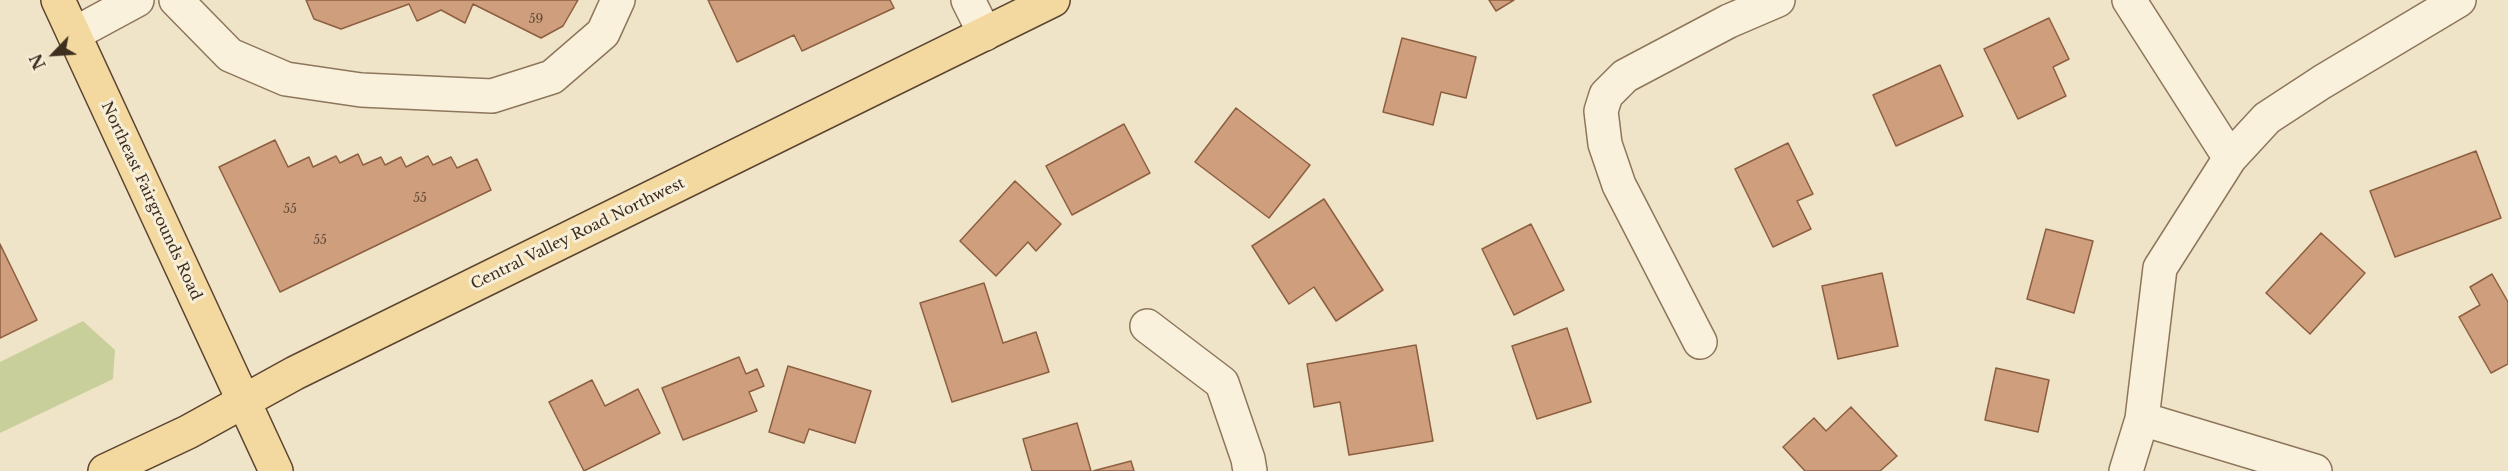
<!DOCTYPE html>
<style>
body{margin:0}
#map{position:relative;width:2508px;height:471px;overflow:hidden;background:#f0e4c8;font-family:"Libre Baskerville",serif}
canvas{display:block}
.north{position:absolute;left:24px;top:24px;width:60px;height:60px;-webkit-text-stroke:4px #f7eed8;paint-order:stroke;rotate:245deg;font-size:16px;font-weight:700;line-height:24px;text-align:center;color:#3d2e20}
.north::after{content:'';display:block;margin:auto;width:21px;height:27px;background:#3d2e20;clip-path:polygon(50% 0,100% 100%,50% 72%,0 100%)}
</style>
<div id="map">
<canvas width="2508" height="471"></canvas>
<div class="north">N</div>
</div>
<script>
const g = document.querySelector('canvas').getContext('2d');
g.lineJoin = 'round';
function paint(path, color) { g.fillStyle = color; g.fill(path, 'evenodd'); }
const poly = rows => new Path2D(rows.map(r => 'M' + r).join(''));
function trace(path, color, width, dash) { g.strokeStyle = color; g.lineWidth = width; g.lineCap = dash ? 'butt' : 'round'; g.setLineDash(dash || []); g.stroke(path); }
function label(font, color, halo, rows, align = 'center') {
  g.font = font + ' "Libre Baskerville",serif'; g.lineWidth = 6; g.setLineDash([]); g.textBaseline = 'middle'; g.strokeStyle = halo; g.fillStyle = color; for (const [text, x, y, turn = 0] of rows) {
    g.save(); g.translate(x, y); g.rotate((+turn || 0) * Math.PI / 180); g.textAlign = isNaN(turn) ? turn : align; if (halo) g.strokeText(text, 0, 0); g.fillText(text, 0, 0); g.restore();
  }
}
paint(poly([
 [83,321,115,350,113,379,0,433,0,362]
]), '#c9cf9b');
const building = poly([
 [306,0,578,0,563,26,541,38,473,4,465,23,441,10,417,21,409,4,341,29,314,19,306,0],
 [708,0,890,0,894,8,802,51,794,35,737,62,708,0],
 [1489,0,1514,0,1496,11,1489,0],
 [2049,18,2069,59,2053,67,2066,96,2018,119,1984,49,2049,18],
 [1402,38,1476,57,1466,98,1441,92,1433,125,1383,112,1402,38],
 [1940,65,1963,116,1896,146,1873,95,1940,65],
 [1236,108,1310,165,1269,218,1195,162,1236,108],
 [1124,124,1150,173,1072,215,1046,166,1124,124],
 [275,140,288,167,309,157,313,167,336,156,340,163,358,154,363,165,381,157,385,165,401,157,406,167,428,156,433,165,451,157,457,168,477,159,491,190,280,292,219,167,275,140],
 [1788,143,1813,194,1797,201,1811,229,1773,247,1735,169,1788,143],
 [2476,151,2501,218,2395,257,2370,191,2476,151],
 [1015,181,1061,224,1036,251,1028,242,996,276,960,241,1015,181],
 [1324,199,1383,290,1336,321,1314,287,1289,304,1252,246,1324,199],
 [1531,224,1564,290,1514,315,1482,249,1531,224],
 [2046,229,2093,241,2074,313,2027,299,2046,229],
 [2321,233,2365,273,2310,334,2266,293,2321,233],
 [0,244,37,320,0,338,0,244],
 [1882,273,1898,346,1838,359,1822,286,1882,273],
 [2492,274,2508,302,2508,364,2491,373,2459,317,2480,305,2470,287,2492,274],
 [984,283,1003,343,1036,332,1049,372,952,402,920,303,984,283],
 [1567,328,1591,402,1537,419,1512,346,1567,328],
 [1416,345,1433,441,1349,455,1340,402,1314,407,1307,364,1416,345],
 [739,357,746,374,757,369,764,386,749,392,757,411,683,440,662,388,739,357],
 [788,366,871,391,855,443,809,429,804,443,769,432,788,366],
 [1996,368,2049,380,2038,432,1985,420,1996,368],
 [592,380,605,406,638,389,660,433,584,471,549,402,592,380],
 [1851,407,1897,456,1880,471,1805,471,1783,447,1814,418,1826,431,1851,407],
 [1077,423,1091,471,1032,471,1023,439,1077,423],
 [1131,461,1134,471,1093,471,1131,461]
]);
paint(building, '#cf9f7d');
trace(building, '#8d5f41', 1.5);
const minor = poly([
 [176,0,230,55,286,79,361,90,492,96,552,77,603,33,618,0],
 [968,0,985,34],
 [2129,0,2230,158],
 [74,34,137,0],
 [1147,326,1222,383,1248,459,1250,471],
 [1700,342,1619,185,1605,144,1601,111,1606,95,1625,76,1729,21,1778,0],
 [2142,419,2315,471],
 [2126,471,2142,419,2160,268,2230,158,2267,118,2322,82,2459,0]
]);
const major = poly([
 [58,0,276,471],
 [105,471,188,432,295,373,1053,0]
]);
trace(minor, '#8d765c', 36);
trace(major, '#5b4430', 36);
trace(minor, '#faf1dc', 33);
trace(major, '#f3d9a0', 33);
label('12px', '#624a37', null, [
 ["59",536,20],
 ["55",420,199],
 ["55",290,210],
 ["55",320,241]
]);
label('15px', '#3d2e20', '#f7eed8', [
 ["Northeast Fairgrounds Road",151,201,65],
 ["Central Valley Road Northwest",578,234,-26]
]);
</script>
